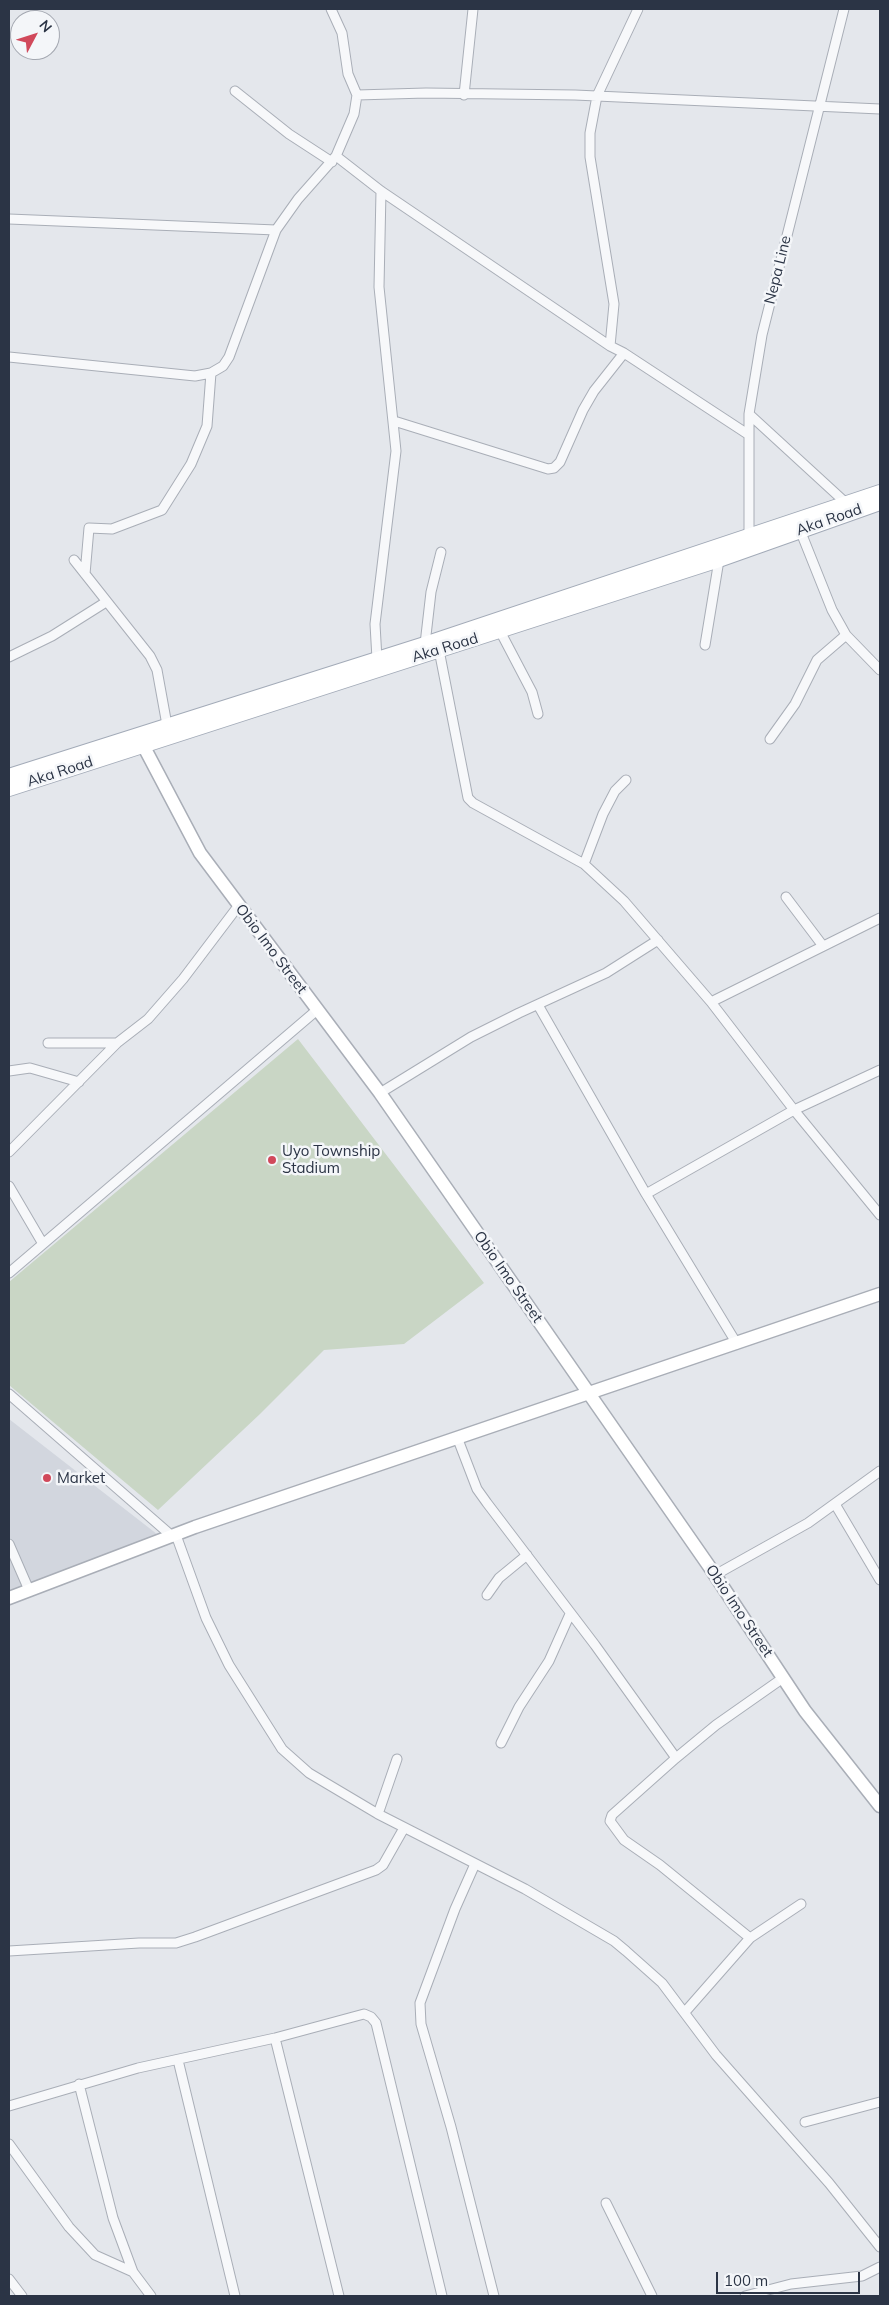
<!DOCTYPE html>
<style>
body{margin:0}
#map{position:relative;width:889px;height:2305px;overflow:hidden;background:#e4e7ec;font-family:Mulish,sans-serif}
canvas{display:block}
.frame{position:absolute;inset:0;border:10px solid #2b3445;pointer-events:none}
.north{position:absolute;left:10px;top:10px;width:50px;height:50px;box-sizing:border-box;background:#f4f6f9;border:1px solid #a4a8b1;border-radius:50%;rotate:50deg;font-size:14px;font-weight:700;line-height:20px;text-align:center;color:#2b3445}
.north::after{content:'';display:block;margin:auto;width:18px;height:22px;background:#d1495b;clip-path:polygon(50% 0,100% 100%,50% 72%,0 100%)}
.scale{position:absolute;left:716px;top:2272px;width:144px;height:22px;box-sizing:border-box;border:2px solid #2b3445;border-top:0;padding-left:6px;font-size:15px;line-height:18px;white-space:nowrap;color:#2b3445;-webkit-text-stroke:4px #f4f6f9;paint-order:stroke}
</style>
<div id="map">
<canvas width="889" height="2305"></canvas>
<div class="frame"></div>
<div class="north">N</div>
<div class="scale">100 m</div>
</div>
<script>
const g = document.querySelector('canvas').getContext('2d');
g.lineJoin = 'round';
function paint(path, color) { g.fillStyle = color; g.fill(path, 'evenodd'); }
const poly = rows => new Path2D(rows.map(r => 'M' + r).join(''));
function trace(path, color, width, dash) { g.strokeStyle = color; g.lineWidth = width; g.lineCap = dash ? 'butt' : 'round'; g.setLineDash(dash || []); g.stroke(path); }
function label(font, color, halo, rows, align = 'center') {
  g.font = font + ' Mulish,sans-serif'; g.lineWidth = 5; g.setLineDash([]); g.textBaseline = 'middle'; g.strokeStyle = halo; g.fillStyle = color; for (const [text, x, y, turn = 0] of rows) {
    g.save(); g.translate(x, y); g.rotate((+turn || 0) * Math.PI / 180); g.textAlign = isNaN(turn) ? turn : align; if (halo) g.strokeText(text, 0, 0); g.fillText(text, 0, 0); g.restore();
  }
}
paint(poly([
 [9,1419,162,1538,9,1596]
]), '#d2d6de');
paint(poly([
 [298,1039,484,1283,404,1344,324,1350,260,1414,158,1510,9,1385,9,1282]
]), '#c9d6c5');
const street = poly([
 [331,9,342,33,348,74,357,95,354,114,336,156,381,191,610,346,624,353,749,435],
 [235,91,289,134,332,162],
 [357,95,426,93,575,95,880,109],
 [464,95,473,9],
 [9,219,276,230],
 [610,346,614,304,590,157,590,133,597,96,638,9],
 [9,357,195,376,211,373,223,366,229,357,276,230,298,199,336,156],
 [749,414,846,503],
 [394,421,548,469,554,468,560,462,583,410,594,391,624,353],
 [800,530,832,610,841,626,846,635,880,670],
 [749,536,749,414,762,335,844,9],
 [74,560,150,656,157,670,167,725],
 [85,574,89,528,112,529,162,510,191,464,207,426,211,373],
 [500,631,532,692,538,714],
 [425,644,431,592,441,552],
 [705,645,719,560],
 [439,650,468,798,473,803,584,864,624,901,711,1002,794,1110,880,1215],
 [9,657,52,636,106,602],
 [377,659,375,624,396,451,379,287,381,191],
 [770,739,795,704,817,660,846,635],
 [584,864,603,814,615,791,626,780],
 [786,897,823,946],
 [711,1002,880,918],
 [538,1005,646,1194,737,1344],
 [48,1043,117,1043],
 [9,1071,30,1068,79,1082],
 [380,1093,471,1037,519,1013,606,973,658,940],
 [9,1152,117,1043,148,1019,183,979,239,905],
 [9,1186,43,1244],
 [646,1194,794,1110,880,1070],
 [9,1273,317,1010],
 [9,1394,173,1537,176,1535,206,1618,229,1665,282,1749,309,1773,378,1814,525,1889,614,1941,626,1951,662,1983,716,2055,829,2183,880,2247],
 [457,1437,477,1489,487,1503,595,1645,676,1758],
 [835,1504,880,1580],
 [9,1544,29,1590],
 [715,1575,808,1523,880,1471],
 [487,1595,499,1578,527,1555],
 [501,1743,519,1707,549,1661,570,1614],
 [378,1814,397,1759],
 [475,1864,455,1909,420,2003,421,2024,451,2127,494,2296],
 [750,1938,660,1865,624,1840,610,1821,612,1815,676,1758,716,1725,783,1678],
 [9,1951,139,1943,176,1943,195,1937,376,1870,383,1865,404,1828],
 [685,2012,750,1938,801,1904],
 [275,2038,339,2296],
 [178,2060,235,2296],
 [79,2084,113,2218,133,2272,151,2296],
 [9,2106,138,2068,275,2038,364,2014,371,2017,376,2023,442,2296],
 [805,2122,880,2102],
 [9,2144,69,2227,95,2255,133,2272],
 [606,2203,652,2296],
 [9,2279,22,2296],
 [745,2296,791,2284,862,2276,880,2267]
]);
const secondary = poly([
 [143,745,200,853,380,1093,711,1569,805,1711,880,1806],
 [9,1598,195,1527,880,1294]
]);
const primary = poly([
 [9,776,425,644,880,492],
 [9,789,719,560,880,503]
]);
trace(street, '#a9aeb7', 11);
trace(secondary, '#a9aeb7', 15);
trace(primary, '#a3abb8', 16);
trace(street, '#f7f8fa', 9);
trace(secondary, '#fff', 12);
trace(primary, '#fff', 14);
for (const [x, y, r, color] of [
 [272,1160,5,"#d1495b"],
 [47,1478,5,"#d1495b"]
]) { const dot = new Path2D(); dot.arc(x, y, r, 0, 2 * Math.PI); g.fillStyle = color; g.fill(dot); trace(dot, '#f4f6f9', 2); }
label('15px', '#2b3445', '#f4f6f9', [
 ["Nepa Line",778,270,-76],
 ["Aka Road",829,520,-19],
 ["Aka Road",445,648,-17],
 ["Aka Road",60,772,-18],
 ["Obio Imo Street",271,949,53],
 ["Obio Imo Street",508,1277,55],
 ["Obio Imo Street",739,1611,56]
]);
label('15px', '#2b3445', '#f4f6f9', [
 ["Uyo Township",282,1151],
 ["Stadium",282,1168],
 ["Market",57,1478]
], 'left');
</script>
